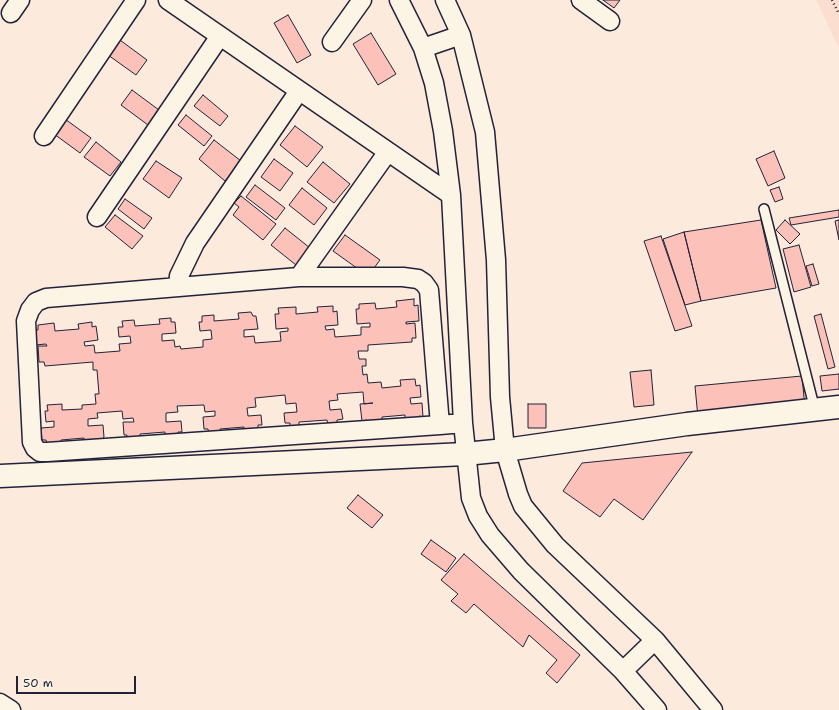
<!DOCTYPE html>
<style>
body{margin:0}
#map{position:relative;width:839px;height:710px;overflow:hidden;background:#fcebdc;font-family:"Shantell Sans",sans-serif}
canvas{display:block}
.scale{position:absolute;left:16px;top:676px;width:120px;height:18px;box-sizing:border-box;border:2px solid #22223b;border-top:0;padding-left:5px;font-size:12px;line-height:14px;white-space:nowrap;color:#22223b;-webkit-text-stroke:3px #fcf5e5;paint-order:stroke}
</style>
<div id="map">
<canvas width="839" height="710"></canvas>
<div class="scale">50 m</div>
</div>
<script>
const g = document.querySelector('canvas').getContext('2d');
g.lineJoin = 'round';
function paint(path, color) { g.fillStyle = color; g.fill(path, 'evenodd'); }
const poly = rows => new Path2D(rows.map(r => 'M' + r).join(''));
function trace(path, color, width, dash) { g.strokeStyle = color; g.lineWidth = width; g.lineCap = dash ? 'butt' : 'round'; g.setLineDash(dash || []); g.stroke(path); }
paint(poly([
 [816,0,839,0,839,48]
]), '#fcded1');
const building = poly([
 [603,0,620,0,614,8,603,0],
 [288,15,311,55,297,63,274,23,288,15],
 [371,33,396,74,378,85,353,44,371,33],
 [120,40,147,60,136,75,108,55,120,40],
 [132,90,159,110,148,125,121,105,132,90],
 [203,95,228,116,220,126,194,106,203,95],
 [186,115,212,136,204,146,178,125,186,115],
 [65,119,91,138,80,153,54,134,65,119],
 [295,126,323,147,307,167,280,145,295,126],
 [214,140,241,161,225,181,199,159,214,140],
 [96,142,121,162,110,176,84,157,96,142],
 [774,151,785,178,768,186,756,159,774,151],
 [274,159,293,173,280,191,261,177,274,159],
 [156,161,182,178,169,198,143,179,156,161],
 [323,162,350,184,334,203,307,182,323,162],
 [255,185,285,208,276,220,246,197,255,185],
 [779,187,783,199,775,202,770,190,779,187],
 [302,188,327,208,314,225,289,205,302,188],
 [241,196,276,224,263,240,233,215,239,207,234,203,241,196],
 [125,199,152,218,144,229,118,209,125,199],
 [839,210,839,217,791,225,789,218,839,210],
 [115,215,143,236,132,249,105,227,115,215],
 [761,220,776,288,701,301,684,232,761,220],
 [785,220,800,234,790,244,776,230,785,220],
 [839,220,839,240,835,221,839,220],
 [285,228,310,248,296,265,271,245,285,228],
 [684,232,701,301,685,305,663,239,684,232],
 [345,235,380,260,368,276,333,251,345,235],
 [661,236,692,326,675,331,644,241,661,236],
 [799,245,811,287,794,292,783,249,799,245],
 [813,264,819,284,812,286,806,266,813,264],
 [414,299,414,306,418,305,419,321,406,322,406,324,415,323,416,338,412,338,412,342,368,345,368,351,358,351,359,359,366,359,366,366,362,366,363,375,367,374,368,383,381,382,382,388,401,386,400,380,415,379,416,386,420,385,421,397,410,398,411,404,422,403,423,417,419,416,419,420,405,422,405,415,382,417,382,423,368,424,367,420,362,421,360,404,373,403,364,404,363,392,337,394,338,400,329,401,330,410,341,409,343,419,337,420,337,424,328,425,327,420,299,422,299,426,290,427,290,423,285,423,284,413,297,412,296,403,286,404,285,395,255,398,256,407,247,408,248,416,261,415,262,425,258,425,258,429,244,434,244,427,220,429,220,433,209,434,208,429,204,429,203,417,215,416,215,411,205,412,204,405,177,406,178,412,166,413,166,422,181,421,182,432,178,432,179,436,165,436,165,432,140,434,140,437,127,438,127,435,124,435,123,422,134,422,133,418,123,419,122,411,97,413,98,418,88,419,88,426,103,425,104,437,100,442,85,444,84,438,61,440,61,443,47,445,46,440,42,440,41,428,54,427,54,421,46,422,45,411,48,411,47,405,62,404,62,410,82,409,82,405,96,404,95,394,99,394,97,370,93,370,93,362,45,366,44,362,39,362,38,346,47,346,46,344,35,345,34,330,38,330,38,325,54,323,55,331,79,329,78,324,92,322,92,327,96,326,98,340,84,342,85,346,94,345,95,353,120,351,119,344,131,343,130,336,119,337,118,327,123,327,122,321,134,320,135,326,160,324,159,319,171,318,171,322,175,322,176,333,162,334,162,341,174,340,175,347,180,346,181,349,203,347,203,340,212,339,211,330,200,331,199,322,202,322,202,316,214,315,214,321,239,319,238,313,251,312,253,316,256,316,258,329,244,330,244,337,254,336,255,343,281,341,280,332,288,331,288,328,276,329,275,314,279,314,278,308,296,307,296,314,318,312,317,307,333,306,333,312,337,311,338,325,325,326,326,330,334,329,335,337,361,335,361,327,370,327,370,323,357,324,356,309,359,309,359,304,375,303,376,309,397,307,396,301,414,299],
 [821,314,835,367,828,369,814,316,821,314],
 [651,370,654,405,634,407,630,372,651,370],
 [839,374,839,389,822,391,820,376,839,374],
 [802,376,805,408,698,418,695,386,802,376],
 [528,404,546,404,546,428,528,428,528,404],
 [692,452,643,520,614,499,600,517,563,491,582,463,692,452],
 [358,495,383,515,372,528,347,508,358,495],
 [431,540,456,558,446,572,421,554,431,540],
 [464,554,580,655,557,683,546,673,557,660,529,635,523,647,474,604,466,613,451,601,458,594,441,580,464,554]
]);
paint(building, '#fcc1b8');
trace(building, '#22223b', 1);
const service = poly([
 [764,209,815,410]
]);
const minor = poly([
 [168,0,451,195],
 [399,0,423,48,434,83,443,131,451,195,463,423,471,498,478,516,490,535,521,571,623,671,657,710],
 [445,0,461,35,485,132,496,260,500,397,505,450,518,494,523,506,555,545,655,640,713,710],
 [581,0,610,21],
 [11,13,20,0],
 [332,42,362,0],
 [423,48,461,35],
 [44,136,136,0],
 [97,217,220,36],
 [299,277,387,153],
 [178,287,179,276,195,243,299,91],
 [440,425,429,290,424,283,418,279,403,277,299,277,46,298,36,302,30,310,26,321,32,442,35,448,40,452,47,452,440,425,463,423],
 [623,671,655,640],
 [0,703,11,710]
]);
const tertiary = poly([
 [0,476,465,454,505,450,687,424,839,407]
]);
trace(service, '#22223b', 12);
trace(minor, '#22223b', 21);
trace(tertiary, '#22223b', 25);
trace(poly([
 [832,0,839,14]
]), '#22223b', 2.5, [1, 3]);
trace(service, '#fcf5e5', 9);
trace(minor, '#fcf5e5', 18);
trace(tertiary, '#fcf5e5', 22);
</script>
